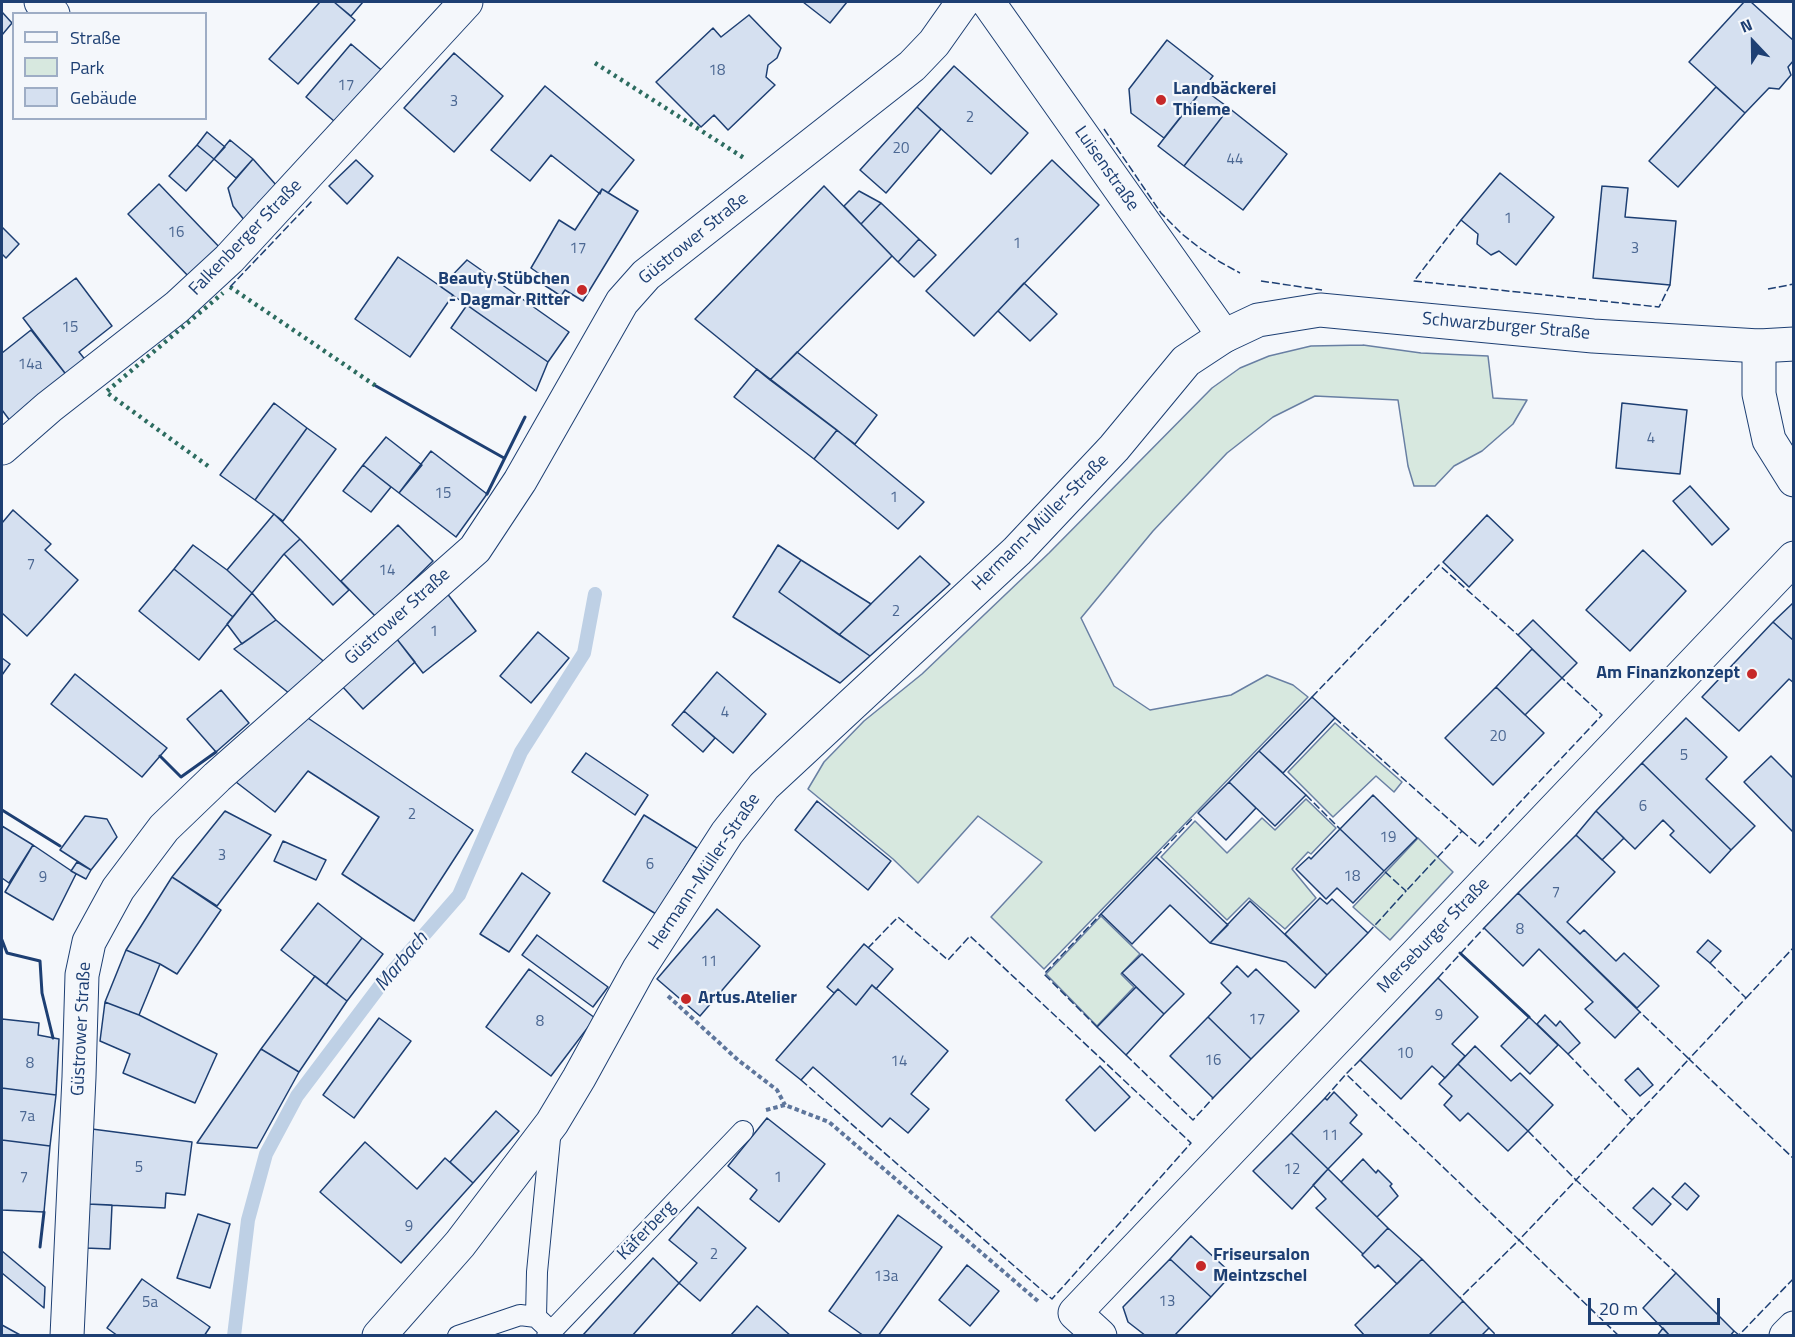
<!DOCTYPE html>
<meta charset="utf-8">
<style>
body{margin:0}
#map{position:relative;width:1795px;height:1337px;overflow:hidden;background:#f4f7fb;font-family:"Titillium Web",sans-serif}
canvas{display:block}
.frame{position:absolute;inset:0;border:3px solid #1d3f73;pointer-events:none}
.legend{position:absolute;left:12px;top:12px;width:195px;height:108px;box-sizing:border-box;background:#f4f7fb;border:2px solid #9eadc5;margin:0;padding:8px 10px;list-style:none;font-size:18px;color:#1d3f73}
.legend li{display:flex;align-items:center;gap:12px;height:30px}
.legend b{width:30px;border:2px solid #9eadc5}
.north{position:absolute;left:1723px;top:12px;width:60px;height:60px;-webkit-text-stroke:4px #f4f7fb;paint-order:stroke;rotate:338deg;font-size:16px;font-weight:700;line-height:24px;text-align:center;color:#1d3f73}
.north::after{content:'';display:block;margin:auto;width:21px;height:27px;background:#1d3f73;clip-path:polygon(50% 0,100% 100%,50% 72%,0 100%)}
.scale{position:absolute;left:1588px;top:1298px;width:132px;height:27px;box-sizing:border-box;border:3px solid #1d3f73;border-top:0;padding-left:8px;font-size:18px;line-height:21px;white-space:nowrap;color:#1d3f73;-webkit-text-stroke:4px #f4f7fb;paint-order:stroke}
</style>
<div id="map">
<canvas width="1795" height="1337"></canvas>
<div class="frame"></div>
<ul class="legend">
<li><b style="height:8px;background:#f4f7fb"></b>Straße</li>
<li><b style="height:16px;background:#d7e8df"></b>Park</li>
<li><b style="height:16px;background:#d5e0f0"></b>Gebäude</li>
</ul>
<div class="north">N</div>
<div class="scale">20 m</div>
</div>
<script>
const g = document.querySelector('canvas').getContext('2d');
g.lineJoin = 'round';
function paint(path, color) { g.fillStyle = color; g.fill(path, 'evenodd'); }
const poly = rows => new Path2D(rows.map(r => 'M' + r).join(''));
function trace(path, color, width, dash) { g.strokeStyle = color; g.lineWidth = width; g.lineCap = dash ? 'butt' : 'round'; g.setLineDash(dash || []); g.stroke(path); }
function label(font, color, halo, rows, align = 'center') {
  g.font = font + ' "Titillium Web",sans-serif'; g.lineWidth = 4.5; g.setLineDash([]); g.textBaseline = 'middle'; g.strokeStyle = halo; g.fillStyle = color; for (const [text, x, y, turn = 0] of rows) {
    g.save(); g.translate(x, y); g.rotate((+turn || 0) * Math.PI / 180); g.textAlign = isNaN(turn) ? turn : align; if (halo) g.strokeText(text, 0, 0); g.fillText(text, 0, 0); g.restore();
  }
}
const green = poly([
 [1363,345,1421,353,1488,356,1493,398,1527,400,1513,424,1482,451,1454,466,1435,486,1414,486,1408,466,1398,400,1315,396,1273,417,1227,453,1153,531,1081,618,1114,686,1150,710,1231,695,1267,675,1293,685,1308,697,1044,969,991,917,1042,862,978,816,918,883,893,859,808,789,824,762,864,721,922,674,1049,553,1212,388,1240,368,1269,356,1311,346,1363,345],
 [1335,723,1402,782,1394,792,1376,776,1333,817,1288,772,1335,723],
 [1306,799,1336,828,1311,854,1308,852,1292,869,1316,898,1285,929,1249,898,1227,920,1161,857,1195,821,1227,853,1262,818,1275,830,1306,799],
 [1418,838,1453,872,1390,940,1353,907,1418,838],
 [1101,916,1140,954,1121,974,1134,987,1097,1026,1046,974,1101,916]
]);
paint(green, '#d7e8df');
trace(green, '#687fa3', 1.5);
trace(poly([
 [234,1336,248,1220,266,1154,297,1096,383,982,459,895,521,752,584,653,595,594]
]), '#bed0e5', 14);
const building = poly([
 [320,2,334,2,355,20,298,84,269,59,320,2],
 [334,2,363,2,351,16,334,2],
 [803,2,847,2,830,23,803,2],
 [1744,2,1751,2,1794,41,1794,60,1788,67,1791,75,1779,89,1769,88,1745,113,1689,62,1744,2],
 [2,12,12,23,2,35,2,12],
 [749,15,781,48,777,58,768,65,766,77,775,85,728,130,714,115,701,127,656,82,713,28,721,37,749,15],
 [1167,40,1213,76,1164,138,1131,113,1129,89,1167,40],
 [351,44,386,74,341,127,306,97,351,44],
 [454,53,503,96,454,152,404,108,454,53],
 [954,66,1028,133,991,174,917,107,954,66],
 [545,86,634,160,608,193,602,189,600,194,551,155,530,181,491,150,545,86],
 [1716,87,1745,113,1678,187,1649,161,1716,87],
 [1203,89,1229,108,1184,166,1158,146,1203,89],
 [917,107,941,129,886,193,860,170,917,107],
 [1229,108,1287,154,1243,210,1184,166,1229,108],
 [207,132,225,147,214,159,197,145,207,132],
 [230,140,253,159,236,178,214,159,230,140],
 [197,145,214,159,186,191,169,176,197,145],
 [253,159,277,186,258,203,266,213,249,226,233,206,228,188,253,159],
 [356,160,373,176,347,204,329,186,356,160],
 [1052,160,1099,205,974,336,926,291,1052,160],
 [1500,173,1554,217,1516,265,1499,251,1491,255,1477,244,1478,234,1461,220,1500,173],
 [159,184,224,252,193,281,128,214,159,184],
 [824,186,892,256,770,380,695,319,824,186],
 [1602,186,1628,188,1625,217,1676,221,1670,285,1593,278,1602,186],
 [602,189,638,211,583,301,565,290,561,296,538,281,541,275,531,268,559,220,575,230,602,189],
 [859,191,881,203,861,224,844,206,859,191],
 [881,203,919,239,898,262,861,224,881,203],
 [2,227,19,244,6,258,2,254,2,227],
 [919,239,936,255,914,277,898,262,919,239],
 [398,257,453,295,410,357,355,319,398,257],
 [467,260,569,332,548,362,441,287,467,260],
 [76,278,112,326,79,352,87,362,68,377,23,318,76,278],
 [1024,283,1057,314,1030,341,998,311,1024,283],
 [467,305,548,362,536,391,451,328,467,305],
 [31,330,68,377,11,422,2,410,2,353,31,330],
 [797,352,877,415,855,444,770,380,797,352],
 [757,369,837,430,814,459,734,397,757,369],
 [274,403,307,428,255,500,220,475,274,403],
 [1622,403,1687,410,1680,474,1616,468,1622,403],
 [307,428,336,449,283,521,255,500,307,428],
 [837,430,924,502,898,529,814,459,837,430],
 [386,437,422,465,399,493,363,465,386,437],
 [431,451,487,494,456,537,399,493,431,451],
 [363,465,391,487,371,512,343,491,363,465],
 [1690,486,1729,529,1712,545,1673,501,1690,486],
 [13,510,51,544,45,550,78,580,27,636,2,613,2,523,13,510],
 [274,514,300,539,284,554,252,593,227,570,274,514],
 [1487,515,1513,540,1469,587,1443,562,1487,515],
 [398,525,433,561,376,617,341,581,398,525],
 [300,539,349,590,333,605,284,554,300,539],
 [193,545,227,570,252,593,233,617,174,569,193,545],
 [778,545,801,560,779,592,870,656,840,683,733,617,778,545],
 [1643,550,1686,591,1630,651,1586,610,1643,550],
 [920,556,950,584,870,656,839,635,920,556],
 [801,560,871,604,839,635,779,592,801,560],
 [174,569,233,617,199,660,139,611,174,569],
 [446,592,476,631,423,673,393,634,446,592],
 [252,593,276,620,242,644,227,624,252,593],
 [1794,602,1794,641,1773,622,1794,602],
 [276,620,329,666,295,698,234,649,276,620],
 [1533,620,1577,663,1562,678,1518,635,1533,620],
 [1773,622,1794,641,1794,683,1789,679,1739,731,1702,697,1773,622],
 [538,632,569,658,531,703,500,676,538,632],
 [396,638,415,662,363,709,341,685,396,638],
 [1532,649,1562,678,1525,715,1496,687,1532,649],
 [2,658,10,664,2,675,2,658],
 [717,672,766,714,733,753,684,711,717,672],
 [75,674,167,748,142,777,51,704,75,674],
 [1496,687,1544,733,1493,785,1445,738,1496,687],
 [221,690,249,723,216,752,187,719,221,690],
 [1312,697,1335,718,1283,773,1259,751,1312,697],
 [684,711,715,738,703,752,672,725,684,711],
 [302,714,473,830,414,921,342,874,379,817,308,771,275,812,236,782,302,714],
 [1686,718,1727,757,1706,779,1755,826,1731,850,1642,763,1686,718],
 [1259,751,1306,795,1275,826,1229,782,1259,751],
 [586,753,648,795,635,815,572,772,586,753],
 [1771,756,1794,779,1793,832,1744,782,1771,756],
 [1642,763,1731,850,1710,873,1670,835,1674,831,1663,820,1635,849,1596,811,1642,763],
 [1229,782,1256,808,1226,840,1198,813,1229,782],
 [1373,795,1417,838,1384,871,1340,829,1373,795],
 [817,801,891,861,868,890,795,830,817,801],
 [225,811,271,835,217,906,172,877,225,811],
 [1596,811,1624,838,1602,860,1576,835,1596,811],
 [644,815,697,848,656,914,603,881,644,815],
 [85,816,107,819,117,837,91,870,60,850,85,816],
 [2,826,33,845,9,883,2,878,2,826],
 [1340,829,1384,871,1353,903,1337,888,1326,899,1296,869,1309,857,1311,859,1340,829],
 [1576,835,1615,872,1567,922,1580,934,1584,930,1616,961,1624,953,1659,986,1637,1008,1518,893,1576,835],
 [283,841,326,860,316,880,274,861,283,841],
 [33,845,76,874,53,920,5,892,33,845],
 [1156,857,1228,925,1210,943,1170,905,1132,944,1101,914,1156,857],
 [77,862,91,870,86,879,71,871,77,862],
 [522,873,550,893,509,952,480,934,522,873],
 [172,877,221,910,177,974,160,964,126,950,172,877],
 [1518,893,1640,1012,1615,1038,1585,1009,1593,1002,1539,949,1523,966,1484,928,1518,893],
 [1320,898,1327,904,1332,899,1368,933,1327,975,1285,934,1320,898],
 [1250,901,1327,975,1315,988,1286,962,1210,943,1250,901],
 [318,903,362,938,326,985,281,950,318,903],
 [717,909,760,946,700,1016,657,979,717,909],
 [537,935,608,987,593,1007,522,955,537,935],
 [362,938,383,954,347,1001,326,985,362,938],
 [1708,940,1721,951,1710,963,1697,952,1708,940],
 [864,944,893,969,876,989,872,985,856,1005,838,989,834,993,827,987,864,944],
 [126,950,160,964,139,1015,105,1002,126,950],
 [1142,954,1184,994,1164,1014,1122,973,1142,954],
 [1237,966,1248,977,1256,969,1299,1011,1251,1059,1208,1017,1231,993,1221,983,1237,966],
 [529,969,595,1018,551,1076,486,1027,529,969],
 [315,976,347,1001,299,1072,261,1049,315,976],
 [1438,978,1478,1017,1452,1044,1465,1056,1445,1078,1432,1066,1401,1099,1360,1060,1438,978],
 [872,985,948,1051,911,1094,929,1109,908,1133,890,1118,882,1127,813,1067,801,1080,776,1060,838,989,856,1005,872,985],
 [1136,987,1164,1014,1126,1055,1097,1027,1136,987],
 [105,1002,139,1015,217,1054,195,1103,123,1073,130,1054,100,1041,105,1002],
 [1545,1015,1556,1026,1560,1021,1580,1043,1568,1054,1537,1024,1545,1015],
 [1208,1017,1251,1059,1213,1098,1170,1056,1208,1017],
 [1529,1017,1558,1045,1530,1074,1501,1046,1529,1017],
 [379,1018,411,1041,354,1118,323,1095,379,1018],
 [2,1019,39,1023,38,1035,59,1039,56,1095,2,1088,2,1019],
 [1475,1046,1511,1081,1520,1073,1553,1105,1528,1131,1458,1064,1475,1046],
 [261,1049,299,1072,257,1148,197,1143,261,1049],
 [1458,1064,1528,1131,1508,1151,1468,1113,1460,1121,1444,1105,1452,1096,1439,1084,1458,1064],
 [1100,1066,1130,1097,1095,1131,1066,1100,1100,1066],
 [1638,1068,1653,1085,1640,1096,1625,1080,1638,1068],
 [2,1088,56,1095,50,1146,2,1140,2,1088],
 [1334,1092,1357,1115,1350,1123,1362,1134,1328,1169,1291,1133,1325,1098,1327,1100,1334,1092],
 [496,1111,519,1131,473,1183,450,1162,496,1111],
 [767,1118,825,1164,779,1222,750,1199,757,1190,728,1166,767,1118],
 [92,1129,192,1142,185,1195,166,1193,165,1208,88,1204,92,1129],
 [1291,1133,1328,1169,1292,1209,1253,1171,1291,1133],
 [2,1140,50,1146,44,1212,2,1210,2,1140],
 [365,1142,417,1189,445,1158,473,1183,401,1263,320,1192,365,1142],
 [1363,1159,1376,1173,1378,1170,1392,1184,1390,1186,1398,1196,1377,1217,1341,1182,1363,1159],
 [1328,1169,1388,1228,1363,1254,1316,1208,1326,1199,1313,1185,1328,1169],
 [1685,1183,1699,1196,1687,1210,1672,1197,1685,1183],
 [1653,1188,1671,1204,1652,1225,1633,1208,1653,1188],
 [88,1204,112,1205,110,1249,85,1248,88,1204],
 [698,1207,746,1248,700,1301,679,1283,697,1263,669,1240,698,1207],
 [198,1214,230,1224,210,1288,177,1278,198,1214],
 [898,1215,942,1247,878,1336,864,1336,829,1311,898,1215],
 [1388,1228,1422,1259,1397,1284,1378,1265,1375,1268,1362,1255,1388,1228],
 [1191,1236,1232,1274,1211,1297,1170,1259,1191,1236],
 [2,1251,45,1287,44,1308,2,1273,2,1251],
 [653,1258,679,1283,632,1336,583,1335,653,1258],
 [1170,1259,1211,1297,1174,1336,1146,1336,1128,1322,1123,1307,1170,1259],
 [1422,1259,1463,1301,1428,1336,1365,1336,1355,1325,1422,1259],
 [967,1265,999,1291,970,1326,939,1300,967,1265],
 [1676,1273,1734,1331,1730,1336,1670,1336,1643,1308,1676,1273],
 [142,1279,210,1327,204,1336,118,1336,107,1328,142,1279],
 [1463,1301,1489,1328,1481,1336,1428,1336,1463,1301],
 [757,1306,791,1336,730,1336,757,1306],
 [2,1325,22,1336,2,1336,2,1325],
 [1663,1328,1670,1336,1657,1336,1663,1328]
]);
paint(building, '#d5e0f0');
trace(building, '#1d3f73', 1.5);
const service = poly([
 [551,1331,536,1317,537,1272,551,1128],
 [458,1336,520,1315,536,1317],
 [547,1336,743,1131]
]);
const minor = poly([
 [41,2,53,14],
 [988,2,1224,336],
 [1759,346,1759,394,1769,440,1794,480],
 [2,448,49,407,177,307,229,259,466,2],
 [67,1336,79,1077,82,975,89,942,118,889,164,828,217,777,475,549,520,481,622,302,646,275,912,66,934,43,963,2],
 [1100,1336,1075,1313,1794,558],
 [1786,1336,1794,1328]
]);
const tertiary = poly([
 [379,1336,460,1244,552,1123,579,1078,639,969,727,833,764,786,1017,551,1114,448,1186,361,1224,336,1258,320,1320,310,1593,336,1759,346,1794,344]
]);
trace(service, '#1d3f73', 22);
trace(minor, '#1d3f73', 35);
trace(tertiary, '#1d3f73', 35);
trace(poly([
 [668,996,738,1060,777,1090,785,1105],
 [766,1110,785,1105,829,1122,1039,1302]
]), '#5e769c', 4, [4.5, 3]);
trace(service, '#f4f7fb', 20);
trace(minor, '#f4f7fb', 33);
trace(tertiary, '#f4f7fb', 33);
trace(poly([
 [595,63,744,158],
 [230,287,376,386],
 [208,466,106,392,223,293]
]), '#2c6c60', 4.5, [3, 4.5]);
trace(poly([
 [1104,129,1161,213,1182,234,1201,249,1220,262,1240,273],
 [1461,220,1414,281,1659,307,1670,285],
 [1261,281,1322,290],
 [230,287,313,200],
 [1768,289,1794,284],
 [1312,697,1439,565,1518,635],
 [1335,718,1462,831,1406,891],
 [1306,795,1340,829],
 [1462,831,1479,846,1602,715,1562,678],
 [1156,857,1194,817],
 [1368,933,1406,891,1384,871],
 [1710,963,1746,998,1689,1059,1794,1159],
 [1438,978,1484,928],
 [1746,998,1794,947],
 [1097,1027,1044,974,1101,914],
 [1568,1054,1632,1120,1689,1059,1640,1012],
 [1126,1055,1193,1120,1213,1098],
 [1360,1060,1346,1074,1519,1240,1460,1298],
 [801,1080,1052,1299,1191,1143,970,936,948,960,898,917,868,948],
 [1325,1098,1346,1074],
 [1528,1131,1576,1180,1632,1120],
 [1489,1328,1497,1336],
 [1734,1331,1739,1335,1794,1278],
 [1619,1336,1519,1240,1576,1180,1676,1273]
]), '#1d3f73', 1.5, [8, 3]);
trace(poly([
 [376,386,504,458],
 [487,494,525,417],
 [160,756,181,777,216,752],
 [2,810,60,846],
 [2,940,7,953,40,961,42,993,53,1038],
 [1460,953,1529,1017],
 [40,1247,44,1212]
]), '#1d3f73', 3);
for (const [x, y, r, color] of [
 [1161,100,6,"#c62828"],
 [582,290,6,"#c62828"],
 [1752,674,6,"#c62828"],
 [686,999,6,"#c62828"],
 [1201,1266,6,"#c62828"]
]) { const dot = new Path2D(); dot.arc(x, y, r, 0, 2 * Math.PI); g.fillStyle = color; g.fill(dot); trace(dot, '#f4f7fb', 2); }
label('15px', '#4b6792', null, [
 ["18",717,71],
 ["17",346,86],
 ["3",454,102],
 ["2",970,118],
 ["20",901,149],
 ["44",1235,160],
 ["1",1508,219],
 ["16",176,233],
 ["1",1017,244],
 ["17",578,249],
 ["3",1635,249],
 ["15",70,328],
 ["14a",30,365],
 ["4",1651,439],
 ["15",443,494],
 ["1",894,498],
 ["7",31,565],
 ["14",387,571],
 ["2",896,612],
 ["1",434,632],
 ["4",725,713],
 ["20",1498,737],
 ["5",1684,756],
 ["6",1643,807],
 ["2",412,815],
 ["19",1388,838],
 ["3",222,856],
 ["6",650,865],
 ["18",1352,877],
 ["9",43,878],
 ["7",1556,893],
 ["8",1520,930],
 ["11",709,962],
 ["9",1439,1016],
 ["17",1257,1020],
 ["8",540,1022],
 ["10",1405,1054],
 ["16",1213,1061],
 ["14",899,1062],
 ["8",30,1064],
 ["7a",27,1117],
 ["11",1330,1136],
 ["5",139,1168],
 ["12",1292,1170],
 ["7",24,1178],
 ["1",778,1178],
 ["9",409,1227],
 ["2",714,1255],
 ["13a",886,1277],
 ["13",1167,1302],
 ["5a",150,1303]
]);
label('bold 18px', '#1d3f73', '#f4f7fb', [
 ["Landbäckerei",1173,90],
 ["Thieme",1173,111],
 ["Beauty Stübchen",570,280,"right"],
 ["- Dagmar Ritter",570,301,"right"],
 ["Am Finanzkonzept",1740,674,"right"],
 ["Artus.Atelier",698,999],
 ["Friseursalon",1213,1256],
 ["Meintzschel",1213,1277]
], 'left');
label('18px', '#1d3f73', '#f4f7fb', [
 ["Luisenstraße",1106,169,55],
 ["Falkenberger Straße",246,238,-46],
 ["Güstrower Straße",694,239,-39],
 ["Schwarzburger Straße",1506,327,5],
 ["Hermann-Müller-Straße",1041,523,-45],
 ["Güstrower Straße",398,617,-42],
 ["Hermann-Müller-Straße",705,872,-56],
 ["Merseburger Straße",1434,936,-46],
 ["Güstrower Straße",82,1029,-87],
 ["Käferberg",647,1231,-46]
]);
label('italic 20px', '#1d3f73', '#f4f7fb', [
 ["Marbach",402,962,-50]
]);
</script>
